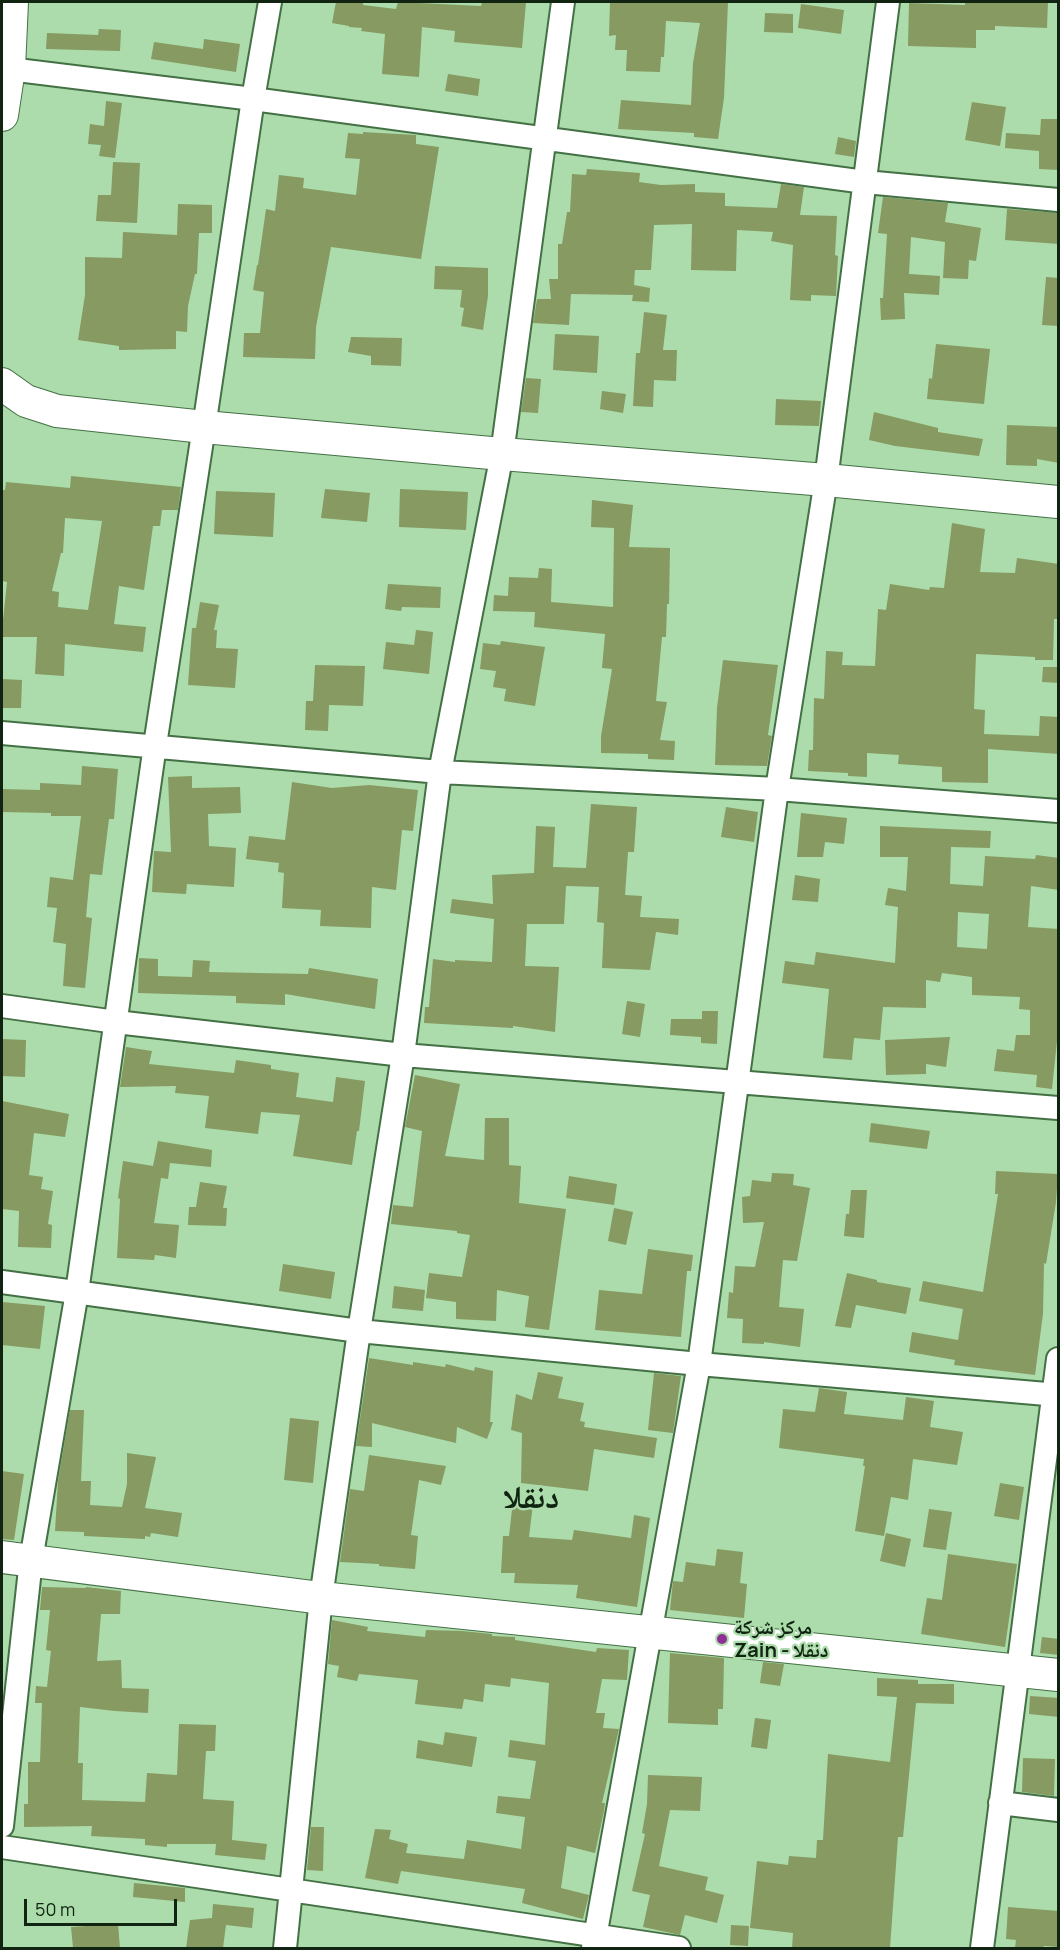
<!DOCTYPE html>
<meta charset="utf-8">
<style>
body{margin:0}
#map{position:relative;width:1060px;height:1950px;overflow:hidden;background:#acdcab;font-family:Manrope,sans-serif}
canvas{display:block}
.frame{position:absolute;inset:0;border:3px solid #112311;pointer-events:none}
.scale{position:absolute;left:24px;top:1899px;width:153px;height:27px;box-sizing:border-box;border:3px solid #112311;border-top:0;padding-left:8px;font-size:18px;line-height:21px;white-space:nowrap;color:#112311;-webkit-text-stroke:4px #acdcab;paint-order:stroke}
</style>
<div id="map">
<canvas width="1060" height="1950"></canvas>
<div class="frame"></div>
<div class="scale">50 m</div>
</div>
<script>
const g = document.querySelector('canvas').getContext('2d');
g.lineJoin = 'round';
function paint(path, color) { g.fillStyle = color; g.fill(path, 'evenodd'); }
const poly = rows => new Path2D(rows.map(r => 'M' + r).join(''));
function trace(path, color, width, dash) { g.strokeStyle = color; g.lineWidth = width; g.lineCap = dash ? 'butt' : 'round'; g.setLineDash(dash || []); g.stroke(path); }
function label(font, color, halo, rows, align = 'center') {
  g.font = font + ' Manrope,"Noto Naskh Arabic",sans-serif'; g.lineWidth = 4.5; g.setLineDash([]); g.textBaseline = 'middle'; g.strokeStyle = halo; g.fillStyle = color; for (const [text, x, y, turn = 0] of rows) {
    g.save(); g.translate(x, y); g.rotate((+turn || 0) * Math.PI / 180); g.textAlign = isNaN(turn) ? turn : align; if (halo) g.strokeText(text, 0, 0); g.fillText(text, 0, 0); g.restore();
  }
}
paint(poly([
 [336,2,363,2,363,5,396,9,398,2,481,6,482,2,526,2,522,48,454,42,455,31,422,27,419,77,382,74,385,34,361,31,362,28,349,27,349,26,332,23],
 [610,2,728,2,724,98,718,139,694,137,694,133,618,129,621,100,691,105,693,63,700,23,666,21,664,57,661,57,660,72,626,71,627,50,615,50,616,35,609,36],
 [965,2,1048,2,1047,28,995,26,995,30,976,30,976,48,908,46,909,3,965,5],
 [801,4,844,10,841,34,798,28],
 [765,13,793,14,793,33,764,32],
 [99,29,121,30,120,51,46,49,47,33,98,35],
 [204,39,240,44,236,72,151,59,154,42,203,49],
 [448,74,480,79,478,96,445,91],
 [106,101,122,103,115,158,99,156,101,145,88,144,90,124,104,126],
 [972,102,1006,107,1000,146,965,140],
 [1041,119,1059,119,1059,170,1039,169,1039,151,1005,148,1006,133,1040,135],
 [363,132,416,135,416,144,439,147,421,259,331,247,316,327,315,359,243,357,244,333,260,333,264,292,253,290,257,265,258,265,266,209,275,211,279,175,304,178,303,188,356,195,360,159,345,158,348,133,363,134],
 [838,137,856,141,854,157,835,154],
 [113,162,140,163,137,223,96,221,98,195,111,195],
 [587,169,640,173,639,182,661,185,695,184,695,192,725,193,725,206,777,208,781,184,804,187,800,215,837,216,835,255,838,256,836,296,811,295,811,301,790,300,793,245,771,241,773,232,737,230,736,271,691,270,692,224,654,225,651,270,635,270,634,285,650,288,649,302,632,301,633,295,571,294,569,325,533,323,537,299,551,299,549,279,558,279,558,244,562,244,567,212,570,212,572,174,586,175],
 [883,197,948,203,945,222,981,228,976,261,969,260,968,279,943,278,945,242,911,237,909,274,940,276,939,295,904,293,905,319,881,320,880,298,883,298,887,234,878,233],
 [178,204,212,205,212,233,199,233,197,274,195,274,188,306,187,332,176,331,176,349,119,350,119,346,78,340,85,295,85,257,122,258,123,232,177,235],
 [1007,209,1059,213,1059,244,1005,240],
 [435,266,488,268,488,296,483,330,461,326,464,308,460,307,462,290,434,289],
 [1046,277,1059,278,1059,326,1042,325],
 [644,312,667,315,663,350,677,350,676,381,654,380,653,407,633,406,636,353,640,353],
 [555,334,599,336,597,373,553,370],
 [351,337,402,338,401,366,371,365,371,356,348,352],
 [936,344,990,349,984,404,927,399,929,378,932,379],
 [526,378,541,379,538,413,521,412],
 [602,391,626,394,623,413,600,409],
 [776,399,821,401,819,426,775,425],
 [874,412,938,428,938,432,983,439,979,456,895,446,869,440],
 [1007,425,1059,427,1059,463,1037,459,1037,466,1006,465],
 [71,476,181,487,178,510,162,510,160,526,153,526,144,590,119,586,114,624,146,627,143,652,65,644,64,676,35,674,37,637,2,637,2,619,3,620,7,582,2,581,2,490,5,490,6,482,70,488],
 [65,518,102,521,88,610,58,607,59,592,52,591,61,553,63,553],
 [325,489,370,493,367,522,321,518],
 [400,489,468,492,466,530,399,527],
 [216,491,275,493,273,537,214,534],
 [592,500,633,505,629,547,670,548,669,604,667,604,666,637,662,637,656,701,667,702,660,740,675,741,674,760,648,759,648,754,601,753,601,736,612,669,602,668,605,634,534,627,535,612,493,611,494,595,508,596,509,577,538,578,539,568,552,569,551,602,613,607,614,528,591,527],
 [952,523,985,529,980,572,1015,573,1017,558,1059,564,1059,619,1054,619,1053,660,1035,660,1035,657,976,654,974,709,985,710,984,734,1039,736,1040,716,1059,717,1059,754,988,749,988,783,942,782,942,767,898,764,899,755,867,753,867,777,848,776,848,773,808,771,809,750,813,750,814,698,824,699,826,651,843,652,842,665,875,666,878,609,886,610,890,584,929,590,930,587,944,588],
 [388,584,441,587,440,608,402,607,401,611,385,609],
 [200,602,219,605,214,630,217,630,216,648,238,649,235,688,188,685,192,628,196,628],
 [416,630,433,632,429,674,383,669,386,642,414,645],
 [501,641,545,647,535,706,504,701,506,689,493,687,496,671,480,669,483,643,500,645],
 [723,660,778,665,768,735,772,736,767,766,715,765,717,708],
 [315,665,365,666,363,706,329,705,328,731,305,730,306,701,313,701],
 [1043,667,1059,667,1059,683,1042,682],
 [2,679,22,680,21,708,2,708],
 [82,766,118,769,114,819,109,819,102,875,90,874,86,917,92,918,85,988,63,986,66,944,53,942,57,908,47,907,50,877,73,880,81,816,51,816,51,813,2,812,2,789,40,790,40,783,81,785],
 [192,776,192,788,240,787,241,813,208,814,209,846,236,848,234,887,187,884,186,894,152,892,154,851,171,852,168,777],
 [292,782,332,788,369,785,418,790,413,831,402,830,396,890,372,887,371,928,320,926,321,910,282,908,284,873,278,872,279,863,246,859,249,836,285,840],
 [591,804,637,807,634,852,628,852,625,895,642,896,640,917,679,919,678,935,656,932,650,970,602,968,604,923,597,922,599,887,566,886,564,924,527,924,525,966,559,967,555,1032,513,1026,513,1028,424,1023,425,1007,429,1007,433,959,455,962,455,960,492,962,494,919,450,913,452,899,493,904,492,875,534,873,536,826,555,827,553,867,586,868],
 [726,807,758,812,754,842,721,837],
 [801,813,847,818,844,844,825,842,823,857,797,857],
 [880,826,991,831,990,848,951,847,950,884,983,886,985,856,1035,859,1036,855,1059,858,1059,890,1031,886,1028,927,1059,929,1059,1041,1057,1041,1052,1089,1036,1087,1037,1075,994,1071,997,1049,1014,1051,1016,1035,1030,1035,1030,1010,1019,1009,1020,997,972,995,972,977,942,973,940,982,926,980,926,1008,883,1007,880,1040,854,1038,852,1060,823,1058,829,989,782,983,785,961,814,965,816,952,895,963,898,907,885,905,888,888,906,891,908,857,880,857],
 [958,912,989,914,987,949,957,947],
 [795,875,820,879,818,902,792,900],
 [139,958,158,959,158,976,192,977,193,960,210,961,209,972,308,974,309,968,378,979,375,1009,285,994,285,1005,236,1003,236,996,138,993],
 [627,1001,645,1004,640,1037,622,1034],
 [702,1011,718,1011,717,1044,701,1043,701,1037,670,1035,671,1019,702,1019],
 [950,1037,946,1067,926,1064,926,1074,886,1075,885,1040],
 [2,1039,26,1040,25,1077,2,1076],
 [126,1047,152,1051,149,1064,234,1073,236,1060,271,1065,271,1069,299,1073,296,1097,333,1102,336,1077,365,1081,359,1131,357,1131,352,1165,293,1156,300,1115,261,1112,258,1134,205,1128,209,1096,175,1093,176,1086,120,1087],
 [415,1075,460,1084,445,1156,484,1160,485,1118,509,1118,509,1165,521,1166,519,1203,566,1209,549,1330,525,1327,529,1296,497,1290,496,1321,456,1319,456,1302,426,1298,429,1273,462,1277,470,1235,457,1233,457,1231,391,1224,393,1205,413,1207,422,1131,405,1127],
 [2,1101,69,1114,65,1137,34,1133,29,1175,43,1177,41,1189,53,1191,48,1224,52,1225,51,1248,18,1247,19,1211,2,1209],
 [871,1123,930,1131,927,1149,869,1142],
 [158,1141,212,1150,211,1167,170,1163,168,1179,161,1178,154,1223,179,1225,176,1258,155,1255,154,1260,117,1258,120,1199,118,1198,123,1161,153,1166],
 [996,1171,1058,1174,1056,1202,1046,1264,1044,1263,1043,1314,1035,1375,954,1365,955,1360,909,1352,912,1332,958,1340,963,1309,919,1301,923,1281,983,1292,998,1194,995,1194],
 [772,1173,794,1174,793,1185,810,1188,797,1261,783,1260,779,1307,804,1309,800,1347,764,1342,764,1344,742,1343,743,1319,727,1318,729,1292,733,1293,735,1266,755,1267,764,1222,743,1223,742,1197,750,1196,752,1180,771,1182],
 [569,1176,617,1184,614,1205,566,1198],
 [200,1182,227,1186,223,1208,227,1208,226,1226,188,1225,189,1207,196,1207],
 [851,1190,867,1190,864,1238,844,1236,846,1214,849,1214],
 [614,1208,633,1212,626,1245,608,1241],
 [648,1249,693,1255,691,1271,687,1271,681,1337,595,1330,599,1290,642,1294],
 [283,1264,335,1272,331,1299,279,1291],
 [847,1273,877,1280,877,1282,911,1288,906,1314,856,1305,851,1328,835,1326],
 [394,1286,425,1290,423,1311,392,1308],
 [2,1302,45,1306,40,1349,2,1345],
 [369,1358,413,1365,413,1362,445,1367,446,1364,474,1371,475,1367,493,1371,490,1422,493,1422,487,1439,457,1427,456,1443,372,1423,372,1447,356,1446],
 [538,1372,563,1377,558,1398,584,1403,580,1421,585,1422,584,1427,657,1438,654,1458,594,1449,588,1491,521,1483,522,1433,511,1430,516,1394,532,1400],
 [654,1373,681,1376,673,1433,648,1430],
 [819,1388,847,1392,844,1414,903,1420,906,1397,934,1401,930,1427,963,1432,957,1465,913,1459,908,1500,891,1497,884,1536,855,1531,865,1466,863,1466,864,1459,779,1448,783,1409,815,1412],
 [70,1410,84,1410,81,1481,91,1481,90,1505,122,1507,127,1484,127,1453,156,1457,145,1508,182,1513,178,1537,151,1533,150,1537,145,1536,145,1539,84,1536,84,1532,55,1531,58,1481],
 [290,1418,319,1421,313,1483,284,1480],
 [369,1455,446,1466,441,1485,419,1480,411,1535,418,1536,415,1569,379,1566,379,1564,340,1562,350,1489,364,1491],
 [2,1471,24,1474,14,1540,2,1539],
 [1000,1483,1024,1487,1019,1520,994,1516],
 [513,1501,533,1504,529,1537,572,1540,574,1530,631,1538,634,1515,650,1518,637,1607,576,1598,578,1585,514,1583,515,1573,501,1573,503,1536,509,1536],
 [929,1509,952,1512,946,1550,923,1547],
 [886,1533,911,1539,905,1567,880,1561],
 [717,1549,743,1552,740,1583,747,1584,744,1618,670,1610,673,1581,683,1582,686,1562,715,1566],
 [948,1554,1017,1564,1005,1647,921,1634,927,1598,942,1600],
 [42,1587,86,1588,86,1587,121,1591,120,1614,101,1614,97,1661,121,1660,122,1688,149,1689,148,1713,115,1711,80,1707,78,1763,83,1763,82,1800,145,1802,147,1773,177,1775,179,1724,216,1725,215,1751,206,1751,203,1799,234,1801,232,1840,267,1844,265,1860,215,1855,216,1844,167,1844,167,1847,145,1845,145,1839,91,1836,92,1826,24,1827,24,1804,28,1804,28,1762,40,1762,42,1703,35,1703,36,1686,47,1687,51,1651,46,1650,50,1610,40,1610],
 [332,1620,368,1627,367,1631,425,1637,426,1630,462,1631,492,1634,492,1636,515,1637,515,1640,596,1652,597,1648,629,1650,627,1680,602,1679,596,1713,605,1713,603,1728,619,1729,602,1803,605,1803,604,1811,595,1853,567,1846,561,1888,589,1895,583,1919,522,1903,525,1889,401,1871,398,1884,365,1878,375,1829,391,1830,389,1839,408,1844,406,1853,464,1859,467,1840,521,1849,525,1817,496,1813,498,1796,530,1799,536,1761,508,1757,510,1740,545,1745,549,1683,511,1678,510,1687,485,1684,483,1702,464,1699,462,1709,415,1704,418,1680,359,1674,357,1681,337,1677,339,1666,328,1664],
 [1042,1637,1059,1639,1059,1655,1040,1653],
 [670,1653,724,1658,723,1709,718,1709,718,1725,668,1723],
 [763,1662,784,1664,780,1686,760,1683],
 [877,1678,918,1680,918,1684,954,1684,954,1704,916,1703,903,1837,898,1837,890,1948,792,1948,793,1933,750,1928,757,1861,788,1865,789,1856,816,1858,817,1840,823,1840,828,1754,890,1762,897,1697,877,1696],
 [1030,1696,1059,1698,1059,1717,1029,1714],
 [755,1718,771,1720,767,1749,751,1747],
 [445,1732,477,1737,472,1767,416,1758,418,1740,443,1745],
 [1023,1758,1055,1759,1054,1796,1022,1792],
 [648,1775,702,1777,700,1811,670,1810,659,1866,708,1877,705,1890,724,1895,717,1923,685,1915,680,1935,643,1927,650,1895,632,1891,645,1834,642,1833,647,1804],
 [311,1827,324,1827,323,1871,307,1870],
 [134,1883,185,1888,185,1902,133,1897],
 [213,1904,254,1908,252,1928,226,1925,223,1948,186,1948,190,1920,212,1918],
 [1008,1907,1059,1911,1059,1947,1044,1946,1043,1948,1015,1948,1016,1940,1006,1939],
 [118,1924,120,1948,73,1948,71,1927],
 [731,1925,749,1926,748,1946,730,1945]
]), '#869a61');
const street = poly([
 [9,69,253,99,865,182,1058,200],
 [2,733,440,772,777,789,1058,811],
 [2,1006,116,1022,403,1055,1058,1108],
 [2,1282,359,1331,699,1364,1058,1395],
 [1000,1803,1058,1810],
 [2,1826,31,1560,77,1292,155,745,204,427,253,99,270,2],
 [2,1847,679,1948],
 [285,1948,321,1598,359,1331,403,1055,440,772,502,454,563,2],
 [593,1948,699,1364,777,789,826,480,888,2],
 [982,1948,1058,1359]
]);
const secondary = poly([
 [2,115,9,69,12,2],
 [2,384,26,401,57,411,204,427,502,454,826,480,1058,502],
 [2,1557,321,1598,1058,1675]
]);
trace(street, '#437044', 26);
trace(secondary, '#437044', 34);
trace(street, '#fff', 22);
trace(secondary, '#fff', 32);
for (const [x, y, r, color] of [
 [722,1639,6,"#8e2e96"]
]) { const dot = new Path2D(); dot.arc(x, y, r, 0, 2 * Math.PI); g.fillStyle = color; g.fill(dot); trace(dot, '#acdcab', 2); }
label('bold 20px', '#112311', '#acdcab', [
 ["مركز شركة",734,1628],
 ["Zain - دنقلا",734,1651]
], 'left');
label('bold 32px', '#112311', '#acdcab', [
 ["دنقلا",531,1499]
]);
</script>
